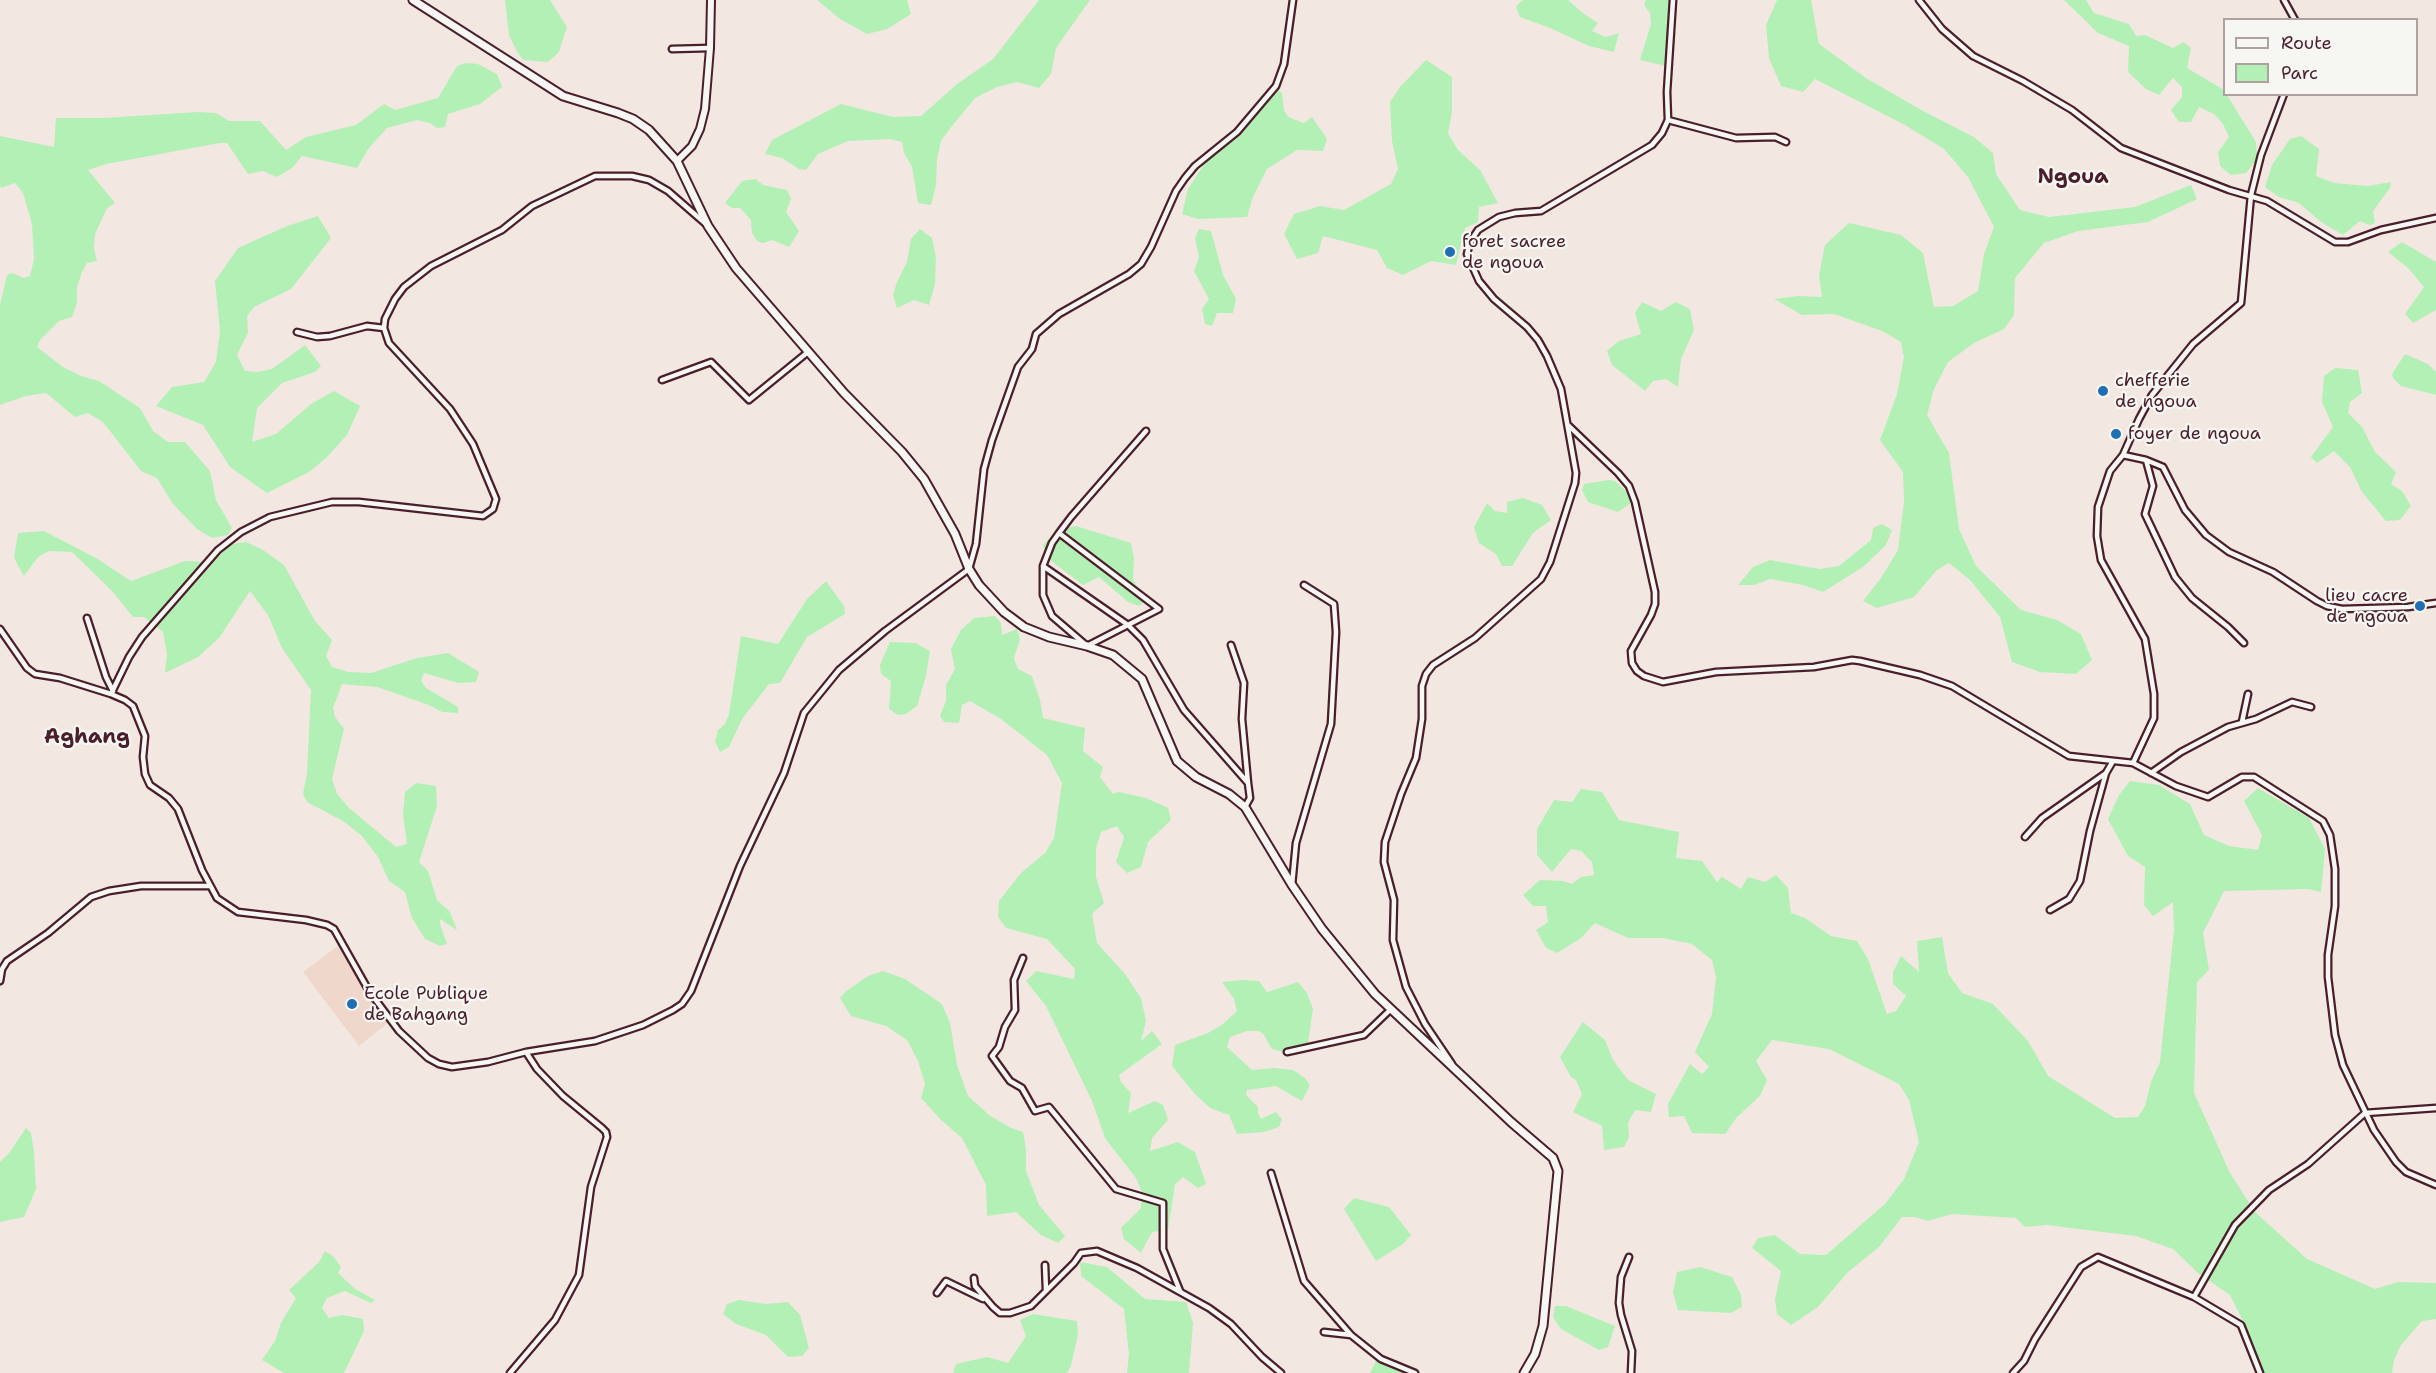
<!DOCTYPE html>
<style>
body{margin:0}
#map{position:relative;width:2436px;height:1373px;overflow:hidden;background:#f3e8e1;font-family:"Shantell Sans",sans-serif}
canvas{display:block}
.legend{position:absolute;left:2223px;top:18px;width:195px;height:78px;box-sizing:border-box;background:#f6f6f2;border:2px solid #b1a0a2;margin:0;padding:8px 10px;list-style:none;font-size:18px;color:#4a1f2b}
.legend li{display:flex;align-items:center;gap:12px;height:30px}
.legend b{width:30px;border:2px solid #b1a0a2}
</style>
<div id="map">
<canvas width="2436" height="1373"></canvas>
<ul class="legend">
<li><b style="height:8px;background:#f6f6f2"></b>Route</li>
<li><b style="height:16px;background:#b2f0b6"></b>Parc</li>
</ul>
</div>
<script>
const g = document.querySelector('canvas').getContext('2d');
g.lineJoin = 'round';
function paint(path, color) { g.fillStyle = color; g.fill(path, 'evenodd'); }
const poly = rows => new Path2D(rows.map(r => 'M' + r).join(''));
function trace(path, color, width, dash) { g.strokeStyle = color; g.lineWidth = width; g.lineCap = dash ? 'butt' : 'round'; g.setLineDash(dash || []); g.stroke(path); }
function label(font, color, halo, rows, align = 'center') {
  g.font = font + ' "Shantell Sans",sans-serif'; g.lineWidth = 4.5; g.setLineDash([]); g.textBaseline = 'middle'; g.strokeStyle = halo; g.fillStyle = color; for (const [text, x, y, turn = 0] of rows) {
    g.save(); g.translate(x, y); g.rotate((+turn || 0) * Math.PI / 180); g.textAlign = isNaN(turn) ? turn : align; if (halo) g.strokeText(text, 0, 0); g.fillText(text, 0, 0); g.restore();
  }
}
paint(poly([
 [339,945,363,986,389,1022,359,1046,303,972]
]), '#efd7cc');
paint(poly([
 [505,0,550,0,567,27,559,52,548,62,523,60,516,50,509,35],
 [817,0,907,0,911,14,887,29,867,34,840,19],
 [1039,0,1090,0,1056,48,1051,74,1039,88,1017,82,997,87,975,98,952,126,941,141,937,159,936,185,931,205,918,203,912,167,904,153,902,142,890,139,848,141,818,154,806,170,799,169,782,158,765,154,772,140,841,104,893,117,921,116,957,84,993,59],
 [1523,0,1568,0,1583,13,1598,23,1592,31,1606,37,1619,33,1614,52,1589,46,1550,28,1520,17,1516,6],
 [1646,0,1672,0,1671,31,1666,66,1640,60,1651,24,1650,13,1644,5],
 [1777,0,1811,0,1819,44,1866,78,1923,111,1974,137,1993,153,1996,174,2020,210,2049,217,2135,207,2191,185,2197,199,2148,222,2078,231,2044,243,2015,278,2014,315,2004,329,1974,343,1948,362,1934,389,1927,415,1949,453,1959,529,1976,566,2021,610,2057,620,2081,634,2092,660,2076,674,2040,672,2012,662,2000,617,1970,580,1949,563,1937,570,1914,597,1877,608,1863,601,1881,578,1898,550,1904,502,1903,472,1880,440,1897,394,1904,357,1901,342,1882,331,1834,314,1802,315,1774,299,1798,296,1822,297,1819,275,1825,245,1849,223,1901,235,1923,253,1934,307,1953,306,1978,291,1984,254,1994,227,1968,177,1944,149,1905,125,1815,79,1803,92,1781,86,1769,58,1766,25],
 [2064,0,2086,0,2094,13,2129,24,2136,36,2145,35,2173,48,2183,42,2191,48,2187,68,2224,90,2224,94,2227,95,2256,142,2257,159,2246,173,2231,175,2220,166,2218,152,2229,137,2223,124,2214,114,2199,107,2191,122,2179,122,2171,110,2182,97,2182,87,2173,78,2159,95,2146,89,2128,72,2129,46,2098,33],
 [1426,60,1452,77,1452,112,1448,133,1458,150,1480,170,1498,203,1479,207,1478,222,1465,228,1456,265,1431,261,1403,275,1387,268,1377,250,1323,236,1318,253,1297,259,1284,234,1294,214,1320,206,1344,210,1391,184,1398,169,1392,141,1390,102,1400,87],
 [466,63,478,64,497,74,502,87,480,104,448,114,445,127,437,128,430,123,417,120,387,128,369,148,357,168,302,156,292,168,277,177,263,171,248,174,227,143,220,143,106,164,88,170,115,203,107,208,95,234,94,249,97,261,87,263,82,272,77,287,77,303,72,317,59,321,40,340,37,347,63,367,81,376,99,381,140,408,153,431,168,442,185,442,210,471,216,500,232,528,228,535,212,538,197,529,173,504,157,478,141,471,103,422,88,413,75,417,46,393,26,396,0,405,0,305,7,275,12,273,24,278,30,276,34,259,32,224,23,193,15,183,1,188,0,184,0,136,54,147,56,118,104,118,198,112,216,113,229,121,260,121,286,150,306,137,356,125,384,104,395,110,438,98,457,66],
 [1274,88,1282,93,1284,110,1288,117,1304,123,1312,117,1327,139,1323,151,1297,150,1267,169,1253,197,1247,217,1198,219,1182,214,1188,189,1208,158,1236,139],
 [2301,136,2319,149,2316,176,2334,183,2368,186,2391,182,2390,188,2373,211,2375,223,2369,225,2360,221,2343,235,2321,222,2299,203,2279,197,2265,187,2272,165,2290,139],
 [756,179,763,185,787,190,791,199,786,212,799,231,789,247,772,240,763,243,757,241,752,233,751,220,740,208,732,208,725,203,742,181],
 [318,216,331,238,291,289,254,307,247,316,248,333,237,355,245,371,258,372,272,369,305,345,321,366,315,372,282,383,257,408,252,442,276,434,311,404,334,391,360,406,347,435,326,458,309,472,267,493,230,467,203,425,156,406,172,387,204,382,216,362,220,331,215,281,238,248,287,226],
 [920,229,932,238,936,258,935,284,929,305,914,300,897,308,893,295,897,282,907,262,911,239],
 [1199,229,1211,231,1223,275,1236,299,1233,313,1217,313,1212,326,1205,324,1202,309,1209,299,1194,271,1199,257,1195,238],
 [2402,242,2436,262,2436,310,2413,323,2405,314,2424,287,2408,268,2388,252],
 [1642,302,1661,311,1676,302,1690,309,1694,330,1681,359,1678,387,1666,379,1653,381,1645,391,1612,365,1607,351,1619,341,1641,334,1635,313],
 [2405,354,2428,364,2436,372,2436,395,2401,386,2393,378,2392,374],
 [2335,368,2358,370,2362,393,2350,402,2348,413,2362,427,2375,452,2396,472,2391,484,2402,491,2411,506,2400,520,2386,521,2362,492,2350,467,2334,451,2317,463,2311,457,2333,427,2322,402,2324,376],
 [1609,480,1615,481,1627,492,1631,503,1618,512,1588,502,1582,490,1584,484],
 [1523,498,1542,505,1551,520,1533,533,1512,566,1502,566,1496,554,1479,543,1474,527,1487,503,1495,511,1507,513,1507,502],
 [1882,524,1892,530,1886,545,1863,567,1823,592,1803,585,1770,579,1754,585,1738,585,1753,567,1770,560,1819,569,1839,566,1871,540,1873,528],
 [1076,526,1131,543,1134,558,1133,579,1144,602,1139,606,1128,602,1099,577,1083,585,1046,557,1043,545,1058,529],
 [44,531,96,558,131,581,185,561,209,562,220,556,227,545,246,542,263,550,284,565,315,621,332,640,326,656,332,667,348,672,371,673,417,658,448,653,479,672,476,682,458,683,424,673,421,681,426,688,458,707,458,713,442,712,429,705,377,687,342,684,333,708,335,717,344,729,332,779,337,794,349,808,396,847,407,844,403,814,405,792,416,783,436,786,437,806,419,862,428,871,437,900,450,912,457,930,440,919,440,924,447,944,440,946,425,939,412,918,405,892,389,881,378,857,362,836,343,821,307,802,303,794,307,773,311,690,282,648,268,615,250,591,219,638,198,657,165,673,167,654,163,632,144,617,133,617,112,591,72,552,49,551,38,557,24,576,14,558,18,533],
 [826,581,844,606,845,614,807,637,780,683,769,684,742,719,729,747,720,752,715,742,718,730,725,724,729,714,741,636,778,644,807,599],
 [995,616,1001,623,1002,635,1017,629,1020,639,1014,658,1018,669,1032,676,1040,700,1043,718,1085,728,1083,751,1103,767,1100,777,1113,794,1119,792,1146,798,1168,808,1171,820,1148,842,1141,867,1127,873,1116,862,1124,837,1117,826,1101,832,1096,848,1096,877,1104,903,1092,914,1097,943,1125,974,1141,998,1146,1021,1141,1041,1152,1031,1162,1044,1119,1075,1121,1082,1131,1093,1128,1113,1155,1101,1163,1105,1168,1120,1152,1138,1150,1151,1178,1142,1195,1152,1206,1184,1198,1188,1183,1177,1175,1184,1168,1230,1152,1232,1141,1253,1124,1239,1121,1228,1141,1208,1142,1192,1136,1178,1105,1138,1092,1101,1046,1006,1026,981,1036,971,1074,979,1075,969,1047,939,1006,928,998,917,999,901,1021,873,1045,853,1054,838,1062,783,1047,755,1001,719,970,701,962,705,959,723,944,722,940,716,946,701,946,685,955,669,951,649,961,630,974,618],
 [890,642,915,643,930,651,926,676,917,706,906,714,898,715,889,709,891,681,881,674,880,665],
 [2130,781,2159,785,2190,804,2204,835,2229,846,2258,850,2262,835,2244,801,2258,788,2309,818,2325,849,2321,892,2308,889,2224,891,2203,933,2209,970,2197,982,2194,1093,2230,1173,2255,1212,2307,1259,2375,1289,2398,1282,2436,1283,2436,1319,2422,1321,2401,1345,2394,1360,2392,1373,2261,1373,2243,1321,2230,1295,2198,1273,2173,1249,2136,1236,2046,1225,2025,1227,2016,1218,1952,1214,1928,1221,1915,1217,1902,1217,1879,1247,1848,1272,1818,1307,1791,1325,1777,1314,1775,1300,1781,1271,1752,1248,1758,1238,1775,1235,1800,1254,1826,1255,1885,1204,1904,1179,1919,1142,1909,1100,1899,1084,1829,1049,1772,1040,1756,1061,1767,1080,1760,1096,1737,1117,1725,1134,1692,1133,1684,1116,1669,1117,1668,1104,1690,1064,1702,1074,1709,1067,1695,1052,1712,1014,1716,977,1712,960,1692,944,1663,938,1628,938,1595,923,1581,938,1557,953,1546,948,1536,930,1548,922,1546,906,1533,906,1523,895,1540,880,1563,881,1572,884,1581,877,1594,875,1592,862,1581,851,1571,849,1552,872,1537,855,1537,829,1554,800,1572,802,1581,789,1602,792,1619,820,1679,832,1676,858,1702,861,1717,882,1722,877,1741,889,1748,877,1765,882,1776,875,1788,888,1791,913,1805,918,1831,936,1857,941,1868,959,1887,1014,1896,1011,1906,996,1893,984,1893,972,1901,956,1919,972,1917,941,1942,937,1948,973,1962,993,1993,1004,2028,1041,2048,1076,2115,1118,2138,1117,2145,1106,2151,1082,2160,1062,2174,930,2173,902,2153,916,2144,905,2145,867,2128,856,2108,819,2119,795],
 [883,971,905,979,942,1004,950,1023,957,1065,968,1096,989,1115,1011,1128,1023,1132,1026,1150,1026,1171,1039,1205,1065,1236,1058,1243,1041,1235,1016,1212,987,1216,986,1185,962,1138,941,1120,921,1098,925,1084,918,1061,907,1040,886,1026,851,1016,840,998,845,992,868,976],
 [1243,980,1259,981,1267,992,1298,982,1307,993,1313,1009,1308,1043,1283,1052,1272,1049,1264,1035,1259,1031,1247,1031,1230,1037,1227,1047,1252,1070,1274,1068,1293,1070,1305,1078,1310,1085,1302,1101,1276,1086,1247,1090,1246,1095,1258,1107,1258,1113,1261,1119,1276,1112,1282,1119,1279,1127,1264,1132,1237,1134,1229,1115,1210,1108,1194,1093,1172,1066,1175,1045,1208,1033,1223,1024,1237,1011,1234,999,1222,982],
 [1583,1022,1605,1040,1613,1060,1628,1080,1656,1094,1651,1112,1635,1110,1628,1123,1629,1137,1624,1147,1604,1150,1602,1126,1573,1112,1582,1094,1576,1080,1571,1077,1560,1057],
 [26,1128,31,1133,34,1152,36,1189,24,1217,0,1222,0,1162,9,1153],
 [1354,1198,1389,1207,1411,1235,1403,1244,1376,1261,1344,1209],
 [325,1251,334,1257,341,1267,338,1273,355,1289,375,1300,371,1303,345,1291,327,1298,322,1308,329,1318,342,1315,363,1319,364,1331,344,1373,284,1373,262,1360,275,1341,281,1323,296,1298,289,1290,319,1262],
 [1080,1262,1107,1267,1145,1299,1186,1302,1193,1323,1189,1373,1127,1373,1129,1354,1124,1309,1081,1276],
 [1700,1267,1732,1277,1741,1295,1742,1307,1731,1313,1678,1310,1673,1293,1677,1272],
 [739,1300,766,1304,788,1302,800,1315,809,1348,802,1356,788,1357,766,1335,736,1324,723,1314,727,1304],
 [1555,1306,1566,1306,1615,1326,1608,1347,1599,1350,1561,1329,1553,1317],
 [1033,1314,1077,1321,1078,1334,1071,1366,1067,1373,953,1373,956,1364,987,1357,1008,1363,1026,1336,1020,1320],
 [1377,1359,1406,1373,1370,1373]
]), '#b2f0b6');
const minor = poly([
 [1919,0,1942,29,1973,56,2023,81,2072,110,2121,148,2229,190,2267,201,2335,242,2348,242,2381,230,2436,218],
 [2284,0,2295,20],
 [672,49,710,48],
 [1668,120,1736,138,1775,137,1786,142],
 [297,332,317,337,330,336,367,326,384,328],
 [662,380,711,362,749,400,808,352],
 [1569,426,1618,473,1629,486,1635,502,1655,592,1655,604,1651,615,1631,651,1632,663,1637,671,1644,676,1663,682,1716,672,1814,667,1852,660,1860,661,1920,675,1952,686,2069,756,2133,763,2176,786,2208,797,2242,777,2254,777,2323,821,2330,835,2335,869,2335,906,2328,955,2328,977,2335,1035,2343,1065,2374,1130,2396,1162,2406,1172,2436,1185],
 [2123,455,2146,460,2153,486,2145,514,2175,577,2192,598,2228,627,2244,643],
 [2146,460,2163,467,2185,510,2206,535,2229,552,2273,572,2317,601,2327,606,2342,609,2408,607,2436,603],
 [1059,533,1159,609,1087,646,1052,616,1043,595,1043,566,1052,543,1059,533,1071,517,1146,431],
 [1043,566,1128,625,1143,640,1184,710,1248,783,1250,798,1245,807],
 [87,618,106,677,113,691],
 [0,629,27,668,35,674,60,678,111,694,125,700,133,706,145,736,143,757,145,774,150,785,169,798,178,809,202,870,217,898,238,912,306,920,327,925,334,929,369,991,399,1031,428,1058,439,1064,452,1067,488,1062,526,1052,595,1041,643,1025,673,1010,682,1004,691,991,740,866,784,773,804,713,839,670,885,631,969,569,976,544,984,469,992,440,1018,367,1032,349,1036,334,1059,314,1129,274,1141,264,1151,247,1176,191,1185,178,1195,166,1237,132,1276,86,1284,64,1293,0],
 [1231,645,1244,683,1242,719,1248,783],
 [111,694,129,657,142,637,218,550,241,532,270,517,332,502,359,502,483,516,493,509,496,499,473,444,450,409,389,343,384,328,385,319,395,299,404,287,431,266,502,230,532,206,595,176,632,176,649,180,668,191,706,224],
 [2242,722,2248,694],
 [2133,763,2154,718,2154,694,2145,639,2101,560,2097,536,2098,507,2110,471,2123,455,2139,419,2152,395,2193,344,2241,303,2251,195,2261,155,2284,94],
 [2151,773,2181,752,2228,727,2256,719,2292,702,2311,707],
 [2025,837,2042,818,2106,773],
 [1292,885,1296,843,1331,724,1336,632,1334,604,1304,585],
 [2050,910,2069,899,2080,881,2090,831,2106,773,2113,761],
 [1023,958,1014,980,1015,1010,1005,1027,999,1047,992,1056,1010,1081,1022,1088,1035,1111,1049,1107,1116,1189,1163,1203,1163,1249,1180,1291],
 [0,981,2,969,7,961,48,933,91,897,109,891,141,886,209,886],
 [1287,1052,1364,1035,1390,1010],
 [1452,1064,1425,1024,1406,987,1393,940,1394,900,1384,862,1385,842,1401,794,1416,758,1422,719,1422,686,1426,674,1433,665,1475,638,1541,579,1550,562,1575,483,1576,473,1561,389,1547,356,1538,340,1527,327,1494,299,1479,281,1467,254,1470,242,1478,230,1486,225,1499,217,1515,213,1541,211,1652,145,1662,133,1668,120,1667,92,1673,0],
 [1271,1173,1304,1281,1351,1335],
 [1629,1257,1621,1277,1619,1303,1621,1315,1632,1351,1631,1373],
 [1045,1265,1046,1290],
 [974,1278,975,1286,993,1307,1000,1313,1010,1313,1031,1306,1074,1263,1081,1253,1097,1251,1137,1268,1209,1308,1231,1324,1262,1357,1281,1373],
 [937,1293,946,1281,983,1299],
 [1324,1332,1351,1335,1381,1359,1415,1373],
 [510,1373,555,1320,579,1275,591,1187,607,1137,606,1132,602,1128,563,1096,537,1069,526,1052],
 [2013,1373,2024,1361,2035,1339,2081,1267,2098,1257,2194,1297],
 [2260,1373,2241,1325,2194,1297,2235,1225,2269,1190,2308,1164,2365,1113,2436,1108]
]);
const tertiary = poly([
 [677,161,692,146,700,129,705,109,710,48,711,0]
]);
const secondary = poly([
 [413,0,563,96,618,113,633,119,649,130,677,161,708,226,736,268,844,393,902,452,924,479,955,534,969,569,979,585,1004,612,1024,627,1049,637,1087,646,1113,655,1142,679,1177,761,1196,777,1229,794,1245,807,1292,885,1322,929,1375,994,1511,1122,1553,1158,1558,1171,1543,1326,1535,1354,1524,1373]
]);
trace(minor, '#4a1f2b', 9);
trace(tertiary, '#4a1f2b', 10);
trace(secondary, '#4a1f2b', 11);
trace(minor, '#f6f6f2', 4.5);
trace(tertiary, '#f6f6f2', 6);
trace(secondary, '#f6f6f2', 7);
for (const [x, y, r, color] of [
 [1450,252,6,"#1f6fb2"],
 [2103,391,6,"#1f6fb2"],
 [2116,434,6,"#1f6fb2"],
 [2420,606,6,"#1f6fb2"],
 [352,1004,6,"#1f6fb2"]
]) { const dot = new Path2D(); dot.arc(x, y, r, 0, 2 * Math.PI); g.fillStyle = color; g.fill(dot); trace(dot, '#f6f6f2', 2); }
label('18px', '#4a1f2b', '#f6f6f2', [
 ["foret sacree",1462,242],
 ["de ngoua",1462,263],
 ["chefferie",2115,381],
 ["de ngoua",2115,402],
 ["foyer de ngoua",2128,434],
 ["lieu cacre",2408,596,"right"],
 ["de ngoua",2408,617,"right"],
 ["Ecole Publique",364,994],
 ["de Bahgang",364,1015]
], 'left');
label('bold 21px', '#4a1f2b', '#f6f6f2', [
 ["Ngoua",2073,178],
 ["Aghang",87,738]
]);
</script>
